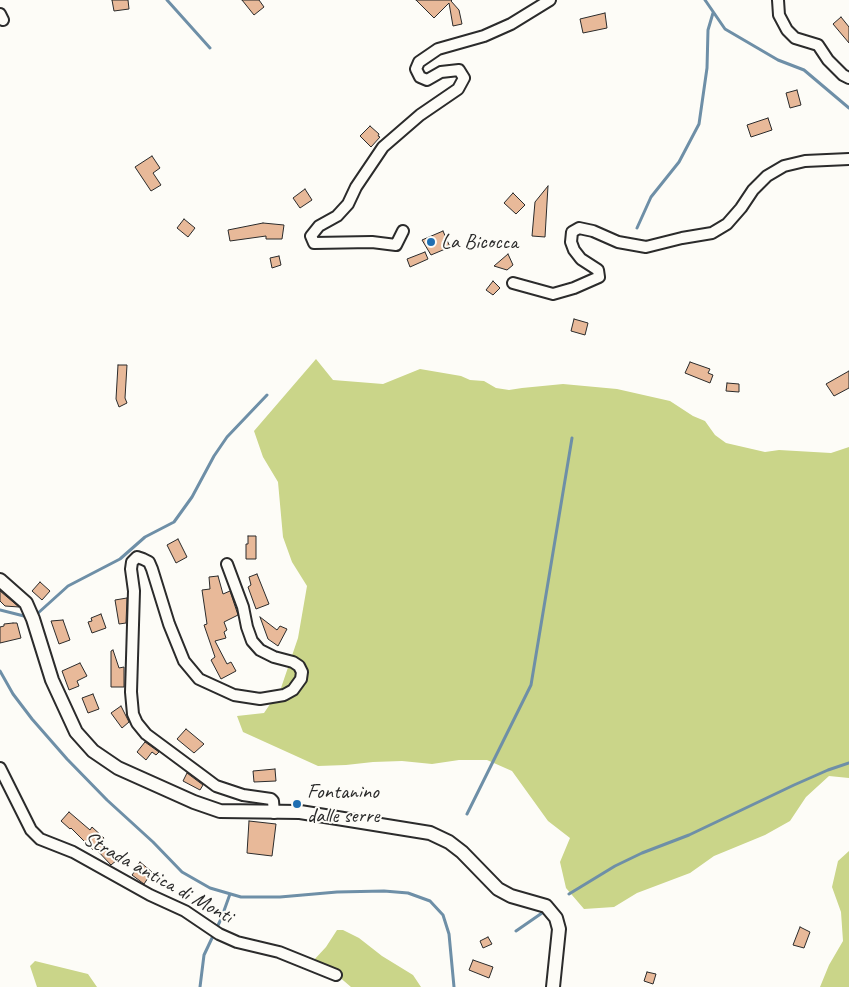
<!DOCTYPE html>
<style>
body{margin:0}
canvas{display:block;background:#fdfcf7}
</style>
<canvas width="849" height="987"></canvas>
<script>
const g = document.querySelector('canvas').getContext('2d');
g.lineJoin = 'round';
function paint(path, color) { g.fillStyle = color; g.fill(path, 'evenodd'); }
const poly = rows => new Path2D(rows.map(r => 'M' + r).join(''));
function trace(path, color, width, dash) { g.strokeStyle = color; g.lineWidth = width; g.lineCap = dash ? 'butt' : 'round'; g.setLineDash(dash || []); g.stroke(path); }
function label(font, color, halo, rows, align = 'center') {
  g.font = font + ' Caveat,sans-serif'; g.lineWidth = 4; g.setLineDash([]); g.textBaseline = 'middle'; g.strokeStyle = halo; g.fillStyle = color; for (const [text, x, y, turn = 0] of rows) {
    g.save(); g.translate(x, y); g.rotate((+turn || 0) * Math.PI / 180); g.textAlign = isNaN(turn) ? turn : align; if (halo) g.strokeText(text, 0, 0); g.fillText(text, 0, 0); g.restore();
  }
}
paint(poly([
 [316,359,333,380,383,384,420,369,461,376,470,380,484,381,496,388,509,390,522,388,563,384,617,389,670,401,693,416,705,421,715,435,726,443,765,452,779,450,831,453,849,447,849,778,829,776,806,797,790,821,765,835,714,856,690,873,637,893,614,907,584,909,566,888,560,862,570,838,548,821,512,771,487,760,459,760,432,764,402,761,373,762,346,765,318,766,243,732,237,716,264,713,281,688,298,638,307,586,292,562,283,537,278,482,263,457,254,431],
 [849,851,849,987,820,987,829,965,843,941,841,912,832,887,838,861],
 [337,930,343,930,359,938,382,956,413,975,421,987,351,987,337,975,313,961,326,947],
 [35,961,88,974,97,987,37,987,30,966]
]), '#cad589');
trace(poly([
 [167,0,210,48],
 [705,0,725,29,778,60,804,70,849,108],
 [637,228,651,197,679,162,699,124,707,68,708,30,713,13],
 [0,610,24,616],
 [37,614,68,586,120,559,145,537,174,522,192,497,214,456,227,437,267,395],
 [0,671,13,694,32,719,67,759,107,800,153,842,182,872,210,888,241,897,280,897,337,892,384,891,408,893,430,901,443,915,449,934,454,987],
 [467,814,531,685,572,438],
 [569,894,615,866,642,853,689,835,794,785,828,770,849,763],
 [516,931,542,913],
 [200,987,204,955,221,919,230,894]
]), '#6e8fa7', 3);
const building = poly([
 [112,0,128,0,129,9,114,11,112,0],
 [242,0,259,0,264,7,254,15,242,0],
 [416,0,452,0,451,1,459,10,462,24,453,26,449,3,434,18,416,0],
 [605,13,607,28,583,33,580,19,605,13],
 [841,17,849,27,849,43,833,24,841,17],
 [797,90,801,105,790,108,786,93,797,90],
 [768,118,772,130,751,137,747,125,768,118],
 [370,126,379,134,378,136,380,137,371,147,360,136,370,126],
 [152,156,160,168,153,173,161,185,151,191,135,167,152,156],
 [548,186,545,237,532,236,535,202,548,186],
 [305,189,312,200,300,208,293,198,305,189],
 [513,193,525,205,516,214,504,203,513,193],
 [184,219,195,228,188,237,177,228,184,219],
 [263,223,284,225,282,239,266,239,266,236,230,241,228,230,263,223],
 [443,231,450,247,431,255,422,240,443,231],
 [425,252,428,259,410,267,407,259,425,252],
 [508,254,513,265,507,270,494,266,508,254],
 [279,256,281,265,272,268,270,258,279,256],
 [493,281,500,288,493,295,486,290,493,281],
 [574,319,588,323,585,335,571,331,574,319],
 [690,362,710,369,708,373,713,375,710,383,685,373,690,362],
 [118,365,127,365,125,398,127,403,119,407,116,399,118,365],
 [849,371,849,388,834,396,826,384,849,371],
 [727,383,739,384,739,392,726,391,727,383],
 [248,536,256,536,256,559,246,559,246,544,248,544,248,536],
 [178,539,187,557,176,563,167,545,178,539],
 [257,574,269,604,256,609,248,587,251,585,249,577,257,574],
 [218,576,223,594,230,591,238,615,224,622,227,630,224,632,226,638,215,641,227,664,231,662,236,671,221,679,211,660,215,657,204,625,207,624,202,590,210,589,209,577,218,576],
 [40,582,50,591,42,600,32,591,40,582],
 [0,591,19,607,5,606,0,601,0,591],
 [127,598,126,623,119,624,115,600,127,598],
 [101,614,106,628,92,633,88,622,92,621,91,618,101,614],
 [260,617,277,630,280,626,287,629,278,646,268,639,260,617],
 [63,620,70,640,59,644,51,621,63,620],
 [13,623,17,623,21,638,0,643,0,627,4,626,4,624,13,623],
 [113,650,119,668,124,667,124,687,111,687,111,651,113,650],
 [80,663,87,676,77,681,79,686,69,690,62,671,80,663],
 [93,694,99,709,88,713,82,698,93,694],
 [121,706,129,722,122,728,111,713,121,706],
 [186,729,204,744,194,753,177,739,186,729],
 [145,742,159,752,156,755,152,752,146,760,137,752,145,742],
 [275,769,276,781,254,782,253,771,275,769],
 [187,773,203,785,200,790,183,781,187,773],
 [69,812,90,830,92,827,104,838,100,843,117,860,111,865,95,848,93,850,71,828,70,829,61,821,69,812],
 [249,821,276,824,272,856,247,853,249,821],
 [140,862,152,872,144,884,132,875,135,871,133,870,140,862],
 [800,927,810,932,804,948,793,945,800,927],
 [488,937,492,944,483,948,480,941,488,937],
 [473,960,493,967,489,978,469,970,473,960],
 [647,972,656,974,653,984,644,981,647,972]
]);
paint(building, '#e8b999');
trace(building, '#2b2b2b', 1);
const minor = poly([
 [778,0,779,15,787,30,795,38,818,45,828,60,843,75,849,78],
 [0,14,3,20],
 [403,231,396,245,372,242,314,243,311,236,319,226,337,216,348,204,356,187,383,147,420,115,458,89,464,78,459,70,441,72,427,80,420,77,416,69,419,62,438,49,484,36,511,24,550,0],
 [513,283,553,294,574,288,599,277,598,270,581,259,574,250,571,242,572,232,579,228,593,231,618,242,646,247,682,238,712,233,727,224,741,208,753,190,767,176,784,166,805,161,849,159],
 [227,564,243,607,247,627,252,641,260,650,274,657,293,662,299,666,302,672,301,679,293,690,284,695,260,699,234,695,199,679,184,661,169,624,152,569,149,562,143,559,137,557,132,562,131,569,134,591,131,692,133,714,137,723,146,734,204,777,216,786,243,795,271,799,273,801,274,813],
 [0,768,31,830,40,839,73,852,150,895,185,911,219,934,237,942,279,952,336,975]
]);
const tertiary = poly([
 [0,580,26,603,33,619,52,680,76,732,93,751,118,768,194,802,220,811,300,812,430,833,449,842,462,852,498,889,511,896,546,906,556,918,559,929,553,987]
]);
trace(minor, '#2b2b2b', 14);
trace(tertiary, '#2b2b2b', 16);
trace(minor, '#fdfcf7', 10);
trace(tertiary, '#fdfcf7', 12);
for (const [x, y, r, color] of [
 [431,242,5,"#1f6fb2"],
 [297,804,5,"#1f6fb2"]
]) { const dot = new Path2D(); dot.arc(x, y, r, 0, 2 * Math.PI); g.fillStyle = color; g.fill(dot); trace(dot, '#fdfcf7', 2); }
label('21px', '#2b2b2b', '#fdfcf7', [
 ["La Bicocca",441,242],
 ["Fontanino",307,792],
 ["dalle serre",307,816]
], 'left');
label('21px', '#2b2b2b', '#fdfcf7', [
 ["Strada antica di Monti",158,878,29]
]);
</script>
